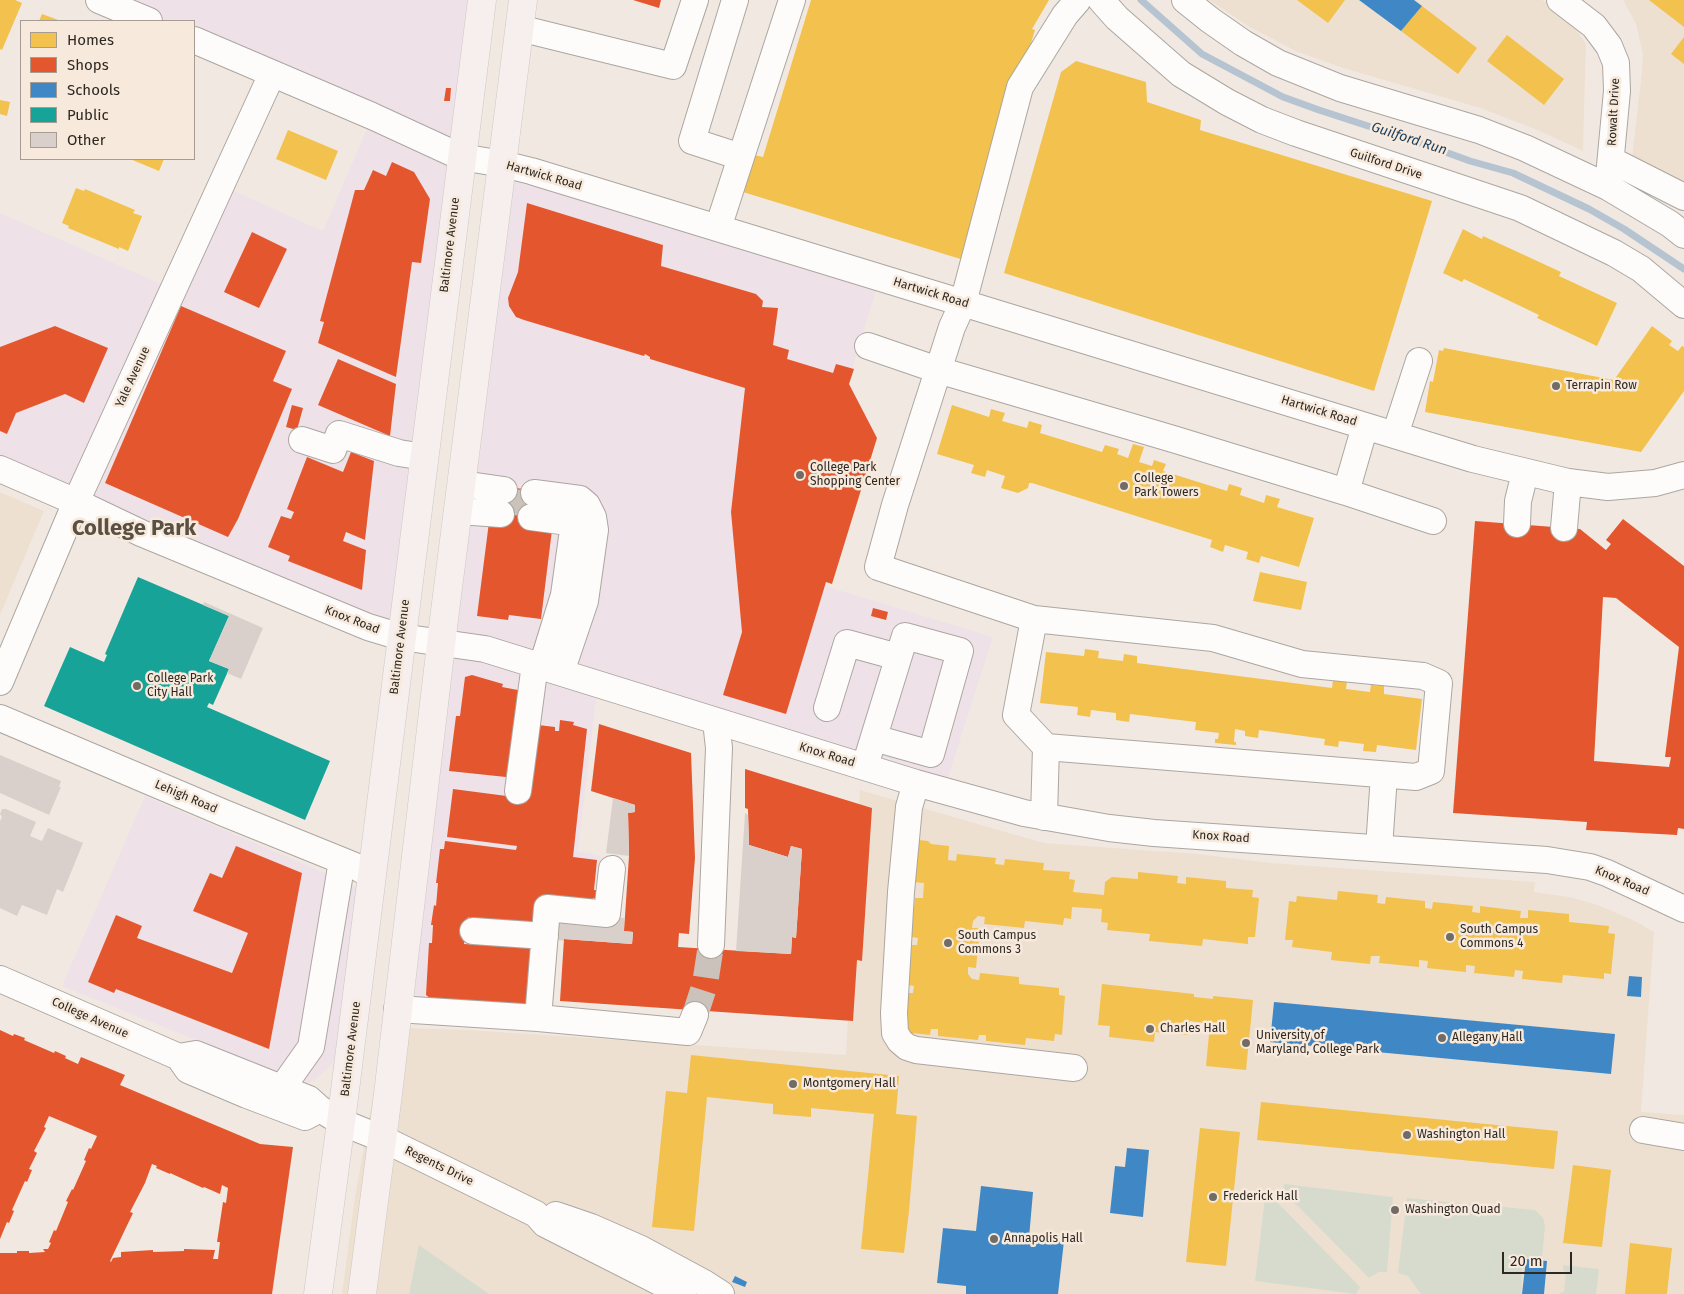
<!DOCTYPE html>
<style>
body{margin:0}
#map{position:relative;width:1684px;height:1294px;overflow:hidden;background:#f1e9e1;font-family:"Fira Sans",sans-serif}
canvas{display:block}
.legend{position:absolute;left:20px;top:20px;width:175px;height:140px;box-sizing:border-box;background:#f7e9db;border:1px solid #a69c91;margin:0;padding:6px 9px;list-style:none;font-size:15px;color:#2d2822}
.legend li{display:flex;align-items:center;gap:10px;height:25px}
.legend b{width:25px;border:1px solid #a69c91}
.scale{position:absolute;left:1502px;top:1252px;width:70px;height:22px;box-sizing:border-box;border:2px solid #2d2822;border-top:0;padding-left:6px;font-size:15px;line-height:18px;white-space:nowrap;color:#2d2822;-webkit-text-stroke:4px #f7e9db;paint-order:stroke}
</style>
<div id="map">
<canvas width="1684" height="1294"></canvas>
<ul class="legend">
<li><b style="height:14px;background:#f2c14e"></b>Homes</li>
<li><b style="height:14px;background:#e4572e"></b>Shops</li>
<li><b style="height:14px;background:#3f88c5"></b>Schools</li>
<li><b style="height:14px;background:#17a398"></b>Public</li>
<li><b style="height:14px;background:#dad0cb"></b>Other</li>
</ul>
<div class="scale">20 m</div>
</div>
<script>
const g = document.querySelector('canvas').getContext('2d');
g.lineJoin = 'round';
function paint(path, color) { g.fillStyle = color; g.fill(path, 'evenodd'); }
const poly = rows => new Path2D(rows.map(r => 'M' + r).join(''));
function trace(path, color, width, dash) { g.strokeStyle = color; g.lineWidth = width; g.lineCap = dash ? 'butt' : 'round'; g.setLineDash(dash || []); g.stroke(path); }
function label(font, color, halo, rows, align = 'center') {
  g.font = font + ' "Fira Sans",sans-serif'; g.lineWidth = 5; g.setLineDash([]); g.textBaseline = 'middle'; g.strokeStyle = halo; g.fillStyle = color; for (const [text, x, y, turn = 0] of rows) {
    g.save(); g.translate(x, y); g.rotate((+turn || 0) * Math.PI / 180); g.textAlign = isNaN(turn) ? turn : align; if (halo) g.strokeText(text, 0, 0); g.fillText(text, 0, 0); g.restore();
  }
}
paint(poly([
 [99,0,481,0,401,637,0,469,0,213,173,289,221,185,323,231,372,117,194,40,194,21,149,21],
 [503,164,880,278,848,382,876,436,828,587,993,637,944,790,598,684,578,851,601,856,595,912,546,907,542,1023,397,1009],
 [145,796,360,888,338,1058,314,1081,303,1083,62,986]
]), '#eee2e8');
paint(poly([
 [1209,0,1542,0,1551,5,1571,22,1586,44,1583,151,1535,129,1480,108,1343,68,1298,52,1251,28],
 [1623,0,1684,0,1684,211,1644,185,1631,166,1642,71,1643,55,1636,24],
 [0,492,44,511,0,615],
 [860,790,1044,843,1198,854,1271,863,1535,882,1534,892,1570,897,1598,905,1635,921,1654,932,1641,1112,1684,1115,1684,1294,342,1294,354,1203,374,1090,378,1059,381,1046,405,1028,469,1030,846,1055]
]), '#eee0d1');
paint(poly([
 [1284,1184,1393,1197,1387,1272,1379,1272,1369,1278,1283,1191],
 [1265,1198,1274,1199,1360,1287,1356,1294,1255,1281],
 [1407,1198,1535,1210,1543,1218,1545,1226,1542,1258,1523,1257,1521,1294,1421,1294,1408,1276,1398,1273],
 [419,1245,489,1294,409,1294],
 [1563,1265,1599,1269,1596,1294,1560,1294,1561,1292,1564,1292,1566,1272,1563,1270]
]), '#d6dbce');
paint(poly([
 [0,0,15,0,22,3,2,50,0,49],
 [811,0,1049,0,1032,29,1035,30,976,224,967,261,743,192,754,155,763,157],
 [1297,0,1345,0,1328,23],
 [1649,0,1684,0,1684,27],
 [1422,6,1477,48,1458,74,1401,31],
 [42,14,61,21,39,21],
 [1507,35,1564,79,1544,105,1487,61],
 [1684,37,1684,64,1671,54],
 [1076,61,1146,82,1147,102,1201,120,1200,130,1432,201,1374,391,1004,273,1061,72],
 [0,100,10,102,7,116,0,114],
 [288,130,338,151,326,180,276,159],
 [130,159,164,159,159,171],
 [76,188,84,191,85,189,135,210,133,213,142,216,128,251,119,247,119,249,68,228,69,226,62,223],
 [1463,229,1482,239,1483,236,1561,272,1559,276,1617,303,1597,346,1537,318,1539,315,1464,279,1462,282,1443,273],
 [1652,326,1672,341,1669,345,1678,351,1682,346,1684,347,1684,391,1641,452,1425,412,1430,381,1433,382,1439,350,1443,351,1444,348,1614,380],
 [952,405,989,417,991,409,1005,413,1002,421,1027,428,1029,421,1042,425,1040,433,1102,452,1105,445,1119,449,1117,454,1128,458,1133,444,1144,447,1139,462,1152,466,1154,460,1166,464,1163,471,1227,491,1229,484,1242,488,1240,495,1264,503,1266,495,1280,499,1277,507,1314,518,1299,567,1261,556,1259,563,1246,559,1248,552,1225,545,1223,552,1210,547,1212,540,1032,483,1029,483,1028,488,1018,493,1001,488,1005,476,987,470,985,477,971,473,974,465,937,454],
 [1260,572,1307,582,1301,610,1253,601],
 [1085,649,1099,651,1098,658,1123,661,1124,654,1137,656,1137,663,1332,688,1333,680,1347,681,1346,689,1370,692,1371,685,1384,686,1384,694,1422,699,1416,750,1377,745,1376,752,1363,751,1364,744,1339,741,1338,747,1324,745,1325,739,1259,730,1258,738,1245,736,1245,731,1235,729,1234,742,1236,742,1236,745,1215,743,1215,739,1218,739,1219,733,1195,730,1196,722,1130,714,1129,722,1116,720,1116,713,1091,710,1090,717,1077,715,1078,707,1040,703,1046,652,1084,656],
 [918,840,928,841,931,844,949,846,948,860,956,861,957,854,996,858,995,864,1004,865,1005,859,1044,863,1043,870,1070,872,1069,879,1075,880,1073,892,1104,895,1105,882,1112,877,1138,879,1138,872,1178,876,1177,883,1186,884,1186,877,1226,881,1226,888,1253,890,1252,897,1259,898,1255,937,1248,937,1248,944,1203,939,1202,946,1149,941,1150,934,1107,930,1108,923,1101,922,1102,909,1072,907,1071,919,1064,918,1063,925,1025,921,1024,928,984,924,985,917,978,916,973,921,972,928,980,928,976,968,968,967,968,974,972,979,979,980,980,973,1019,977,1019,984,1059,988,1059,995,1065,996,1062,1035,1055,1034,1054,1041,1026,1038,1025,1045,986,1041,986,1035,979,1035,978,1040,938,1036,938,1029,931,1029,930,1035,903,1032,907,993,913,993,914,986,908,985,912,945,917,945,918,938,911,937,915,898,923,898,924,883,913,882],
 [1338,891,1378,895,1377,903,1385,904,1386,897,1425,901,1425,908,1432,909,1433,902,1473,906,1472,912,1480,913,1480,906,1521,911,1520,918,1528,918,1528,910,1569,914,1569,922,1609,926,1608,933,1615,934,1611,974,1604,973,1604,979,1563,975,1562,983,1522,979,1523,971,1515,970,1514,977,1474,973,1475,966,1466,965,1466,972,1427,968,1428,961,1419,960,1419,967,1379,963,1380,956,1371,956,1370,964,1331,960,1332,952,1292,947,1293,940,1285,940,1289,901,1296,902,1297,896,1337,900],
 [1102,984,1194,994,1194,997,1213,999,1213,996,1253,1000,1246,1070,1206,1066,1210,1024,1190,1021,1188,1035,1155,1032,1154,1042,1109,1037,1110,1026,1098,1025],
 [691,1055,899,1076,896,1114,917,1116,909,1211,904,1253,861,1249,874,1114,811,1108,811,1117,773,1114,773,1104,707,1097,694,1231,652,1227,666,1091,687,1093],
 [1261,1102,1558,1131,1554,1169,1257,1140],
 [1200,1128,1240,1132,1226,1266,1186,1262],
 [1573,1165,1611,1170,1602,1247,1563,1243],
 [1630,1243,1672,1248,1667,1294,1625,1294]
]), '#f2c14e');
paint(poly([
 [633,0,661,0,659,8],
 [446,88,451,88,450,101,444,101],
 [392,162,414,172,430,199,421,263,412,262,396,377,318,343,324,322,320,321,355,190,364,190,373,170,386,176],
 [527,203,663,245,661,266,756,294,763,301,762,307,778,308,773,345,789,350,787,359,833,373,836,364,854,369,849,384,877,438,832,584,826,582,786,714,723,695,742,632,731,512,745,388,650,359,650,357,645,354,644,356,524,320,516,317,509,306,508,298,518,272],
 [252,232,287,249,259,308,224,292],
 [181,306,286,351,273,381,292,389,238,519,228,537,105,483],
 [55,326,108,348,84,403,65,394,16,413,7,434,0,431,0,347],
 [338,359,396,384,390,436,318,405],
 [292,405,303,408,297,430,286,427],
 [351,452,374,461,365,540,346,532,343,541,366,550,362,590,288,561,290,556,268,547,281,516,291,519,294,512,287,509,307,457,343,472],
 [505,487,534,490,552,530,541,619,509,615,508,620,477,616,489,522],
 [1623,519,1684,566,1684,829,1678,828,1677,835,1586,830,1587,822,1453,813,1475,521,1580,529,1606,550,1611,544,1606,540],
 [1603,597,1616,598,1679,647,1665,757,1671,757,1669,767,1594,761],
 [873,608,888,612,886,620,871,616],
 [472,675,503,684,502,687,523,691,506,777,449,771,456,716,460,716,465,677],
 [560,720,574,722,573,725,587,729,573,857,597,860,594,890,603,890,602,899,593,898,592,910,538,927,471,920,468,917,464,944,537,948,533,1011,431,999,426,995,429,943,432,943,433,925,431,925,434,905,436,906,438,883,436,883,440,849,444,849,445,841,516,850,517,846,447,837,453,789,522,798,530,724,555,727,555,731,559,731],
 [599,724,691,753,695,858,689,934,679,933,678,947,791,954,792,937,796,938,802,849,791,846,788,857,749,845,748,809,745,808,745,769,872,808,862,961,857,960,853,1021,560,1001,564,939,632,944,633,932,624,931,629,856,628,813,635,812,635,805,591,791],
 [236,846,302,873,269,1049,116,989,114,993,88,982,116,915,142,926,137,938,232,973,248,933,193,911,210,873,222,878],
 [0,1030,13,1036,14,1034,25,1038,24,1040,54,1053,55,1051,66,1056,65,1058,78,1064,81,1057,125,1075,120,1085,260,1144,293,1147,272,1294,0,1294,0,1253,17,1253,17,1251,29,1251,29,1253,45,1252,43,1249,48,1249,51,1243,49,1242,54,1230,56,1231,68,1202,66,1201,72,1189,73,1190,86,1161,84,1160,89,1148,91,1149,97,1136,49,1116,44,1127,46,1128,34,1151,37,1153,29,1169,32,1170,27,1182,25,1181,12,1210,14,1211,9,1223,7,1222,0,1239],
 [152,1164,157,1166,156,1168,170,1174,170,1173,203,1188,204,1187,220,1194,222,1185,228,1188,226,1203,223,1202,217,1242,220,1242,218,1259,213,1259,215,1250,184,1249,184,1251,153,1252,153,1250,121,1252,121,1257,113,1258,111,1262,110,1261,133,1213,130,1212,145,1183]
]), '#e4572e');
paint(poly([
 [1359,0,1414,0,1422,6,1401,31],
 [1629,976,1642,977,1641,997,1627,996],
 [1274,1002,1615,1034,1611,1074,1270,1042],
 [1127,1148,1149,1150,1143,1217,1110,1213,1115,1166,1125,1167],
 [981,1186,1033,1192,1029,1238,1064,1241,1058,1294,966,1294,966,1286,937,1283,943,1228,976,1231],
 [1526,1259,1547,1261,1544,1294,1522,1294],
 [735,1276,747,1282,745,1287,732,1282]
]), '#3f88c5');
paint(poly([
 [138,577,229,616,209,661,229,669,213,705,209,703,207,707,330,761,305,820,44,706,70,647,104,662,107,655,105,654]
]), '#17a398');
trace(poly([
 [1141,0,1202,54,1283,97,1319,110,1426,145,1470,161,1513,173,1589,209,1624,229,1684,269]
]), '#b6c3d1', 7);
paint(poly([
 [204,602,263,628,241,679,227,673,229,669,209,661,229,616,203,605],
 [0,755,61,781,59,787,61,787,49,815,0,793],
 [613,798,635,805,635,812,628,813,629,856,606,853],
 [2,809,6,809,36,822,30,836,42,841,48,828,83,843,63,892,57,889,47,915,22,905,17,916,0,908,0,821,2,817,0,814],
 [745,813,748,815,749,845,788,857,791,846,802,849,796,938,792,937,791,954,736,951],
 [558,914,624,918,624,931,633,932,632,944,564,939,564,941,557,940]
]), '#dad0cb');
trace(poly([
 [503,501,532,504],
 [695,1015,705,984,711,945]
]), '#cac2bb', 26, [26, 13]);
const minor = poly([
 [99,0,149,21],
 [735,0,692,141,741,157],
 [1101,0,1117,18,1181,74,1227,102,1262,120,1296,133,1520,208,1614,253,1641,269,1684,305],
 [1185,0,1210,20,1243,43,1278,63,1340,88,1479,130,1525,148,1608,187,1670,224,1684,235],
 [1560,0,1594,26,1609,46,1616,63,1617,91,1608,187],
 [519,28,673,66,695,0],
 [194,40,372,116,461,157,503,164,531,171,1473,459,1568,482,1608,487,1655,483,1684,475],
 [1611,160,1684,197],
 [718,228,792,0],
 [868,346,938,370,1173,439,1346,492,1433,521],
 [1395,435,1419,361],
 [302,440,333,450,339,434,399,453,424,457],
 [0,469,76,502,141,533,368,627,401,637,485,649,916,783,1024,813,1109,828,1154,833,1547,860,1590,867,1607,873,1684,909],
 [462,484,504,490],
 [1346,492,1365,426],
 [534,493,580,499,587,505,593,517,595,530,585,601,561,672],
 [459,511,501,514],
 [531,517,568,522,573,530,564,595,542,666],
 [1517,524,1518,501,1525,473],
 [1564,528,1568,482],
 [1034,619,1213,638,1302,664,1423,676,1439,683,1431,771,1416,777,1046,747,1016,715,1034,619,878,567,895,505,952,327,963,303,1020,87,1065,15,1078,0],
 [0,682,76,502,272,74],
 [827,708,847,643,898,657],
 [0,718,224,813,355,866,372,876],
 [865,766,905,636,960,651,931,754,874,738],
 [916,783,909,807,901,892,894,1013,895,1033,900,1041,907,1047,916,1050,1074,1068],
 [518,791,535,664],
 [1044,817,1046,747],
 [1379,848,1384,775],
 [473,931,545,936],
 [711,945,719,748,716,721],
 [0,979,179,1057,188,1070,247,1095,305,1117,320,1109],
 [397,1009,538,1018,688,1032,695,1015],
 [538,1018,547,908,607,914,612,869],
 [179,1057,196,1054,309,1099,320,1109,341,1122,383,1139,422,1158,536,1214,545,1224,683,1294],
 [282,1088,311,1047,342,861],
 [1643,1130,1684,1137],
 [556,1215,591,1227,641,1249,704,1283,721,1294]
]);
const major = poly([
 [318,1294,341,1122,482,0],
 [362,1294,388,1094,444,619,523,0]
]);
trace(minor, '#aca6a0', 28);
trace(major, '#ccc8c4', 29);
trace(minor, '#fdfcfa', 26);
trace(major, '#f6efed', 28);
for (const [x, y, r, color] of [
 [1556,386,5,"#726c65"],
 [800,475,5,"#726c65"],
 [1124,486,5,"#726c65"],
 [137,686,5,"#726c65"],
 [1450,937,5,"#726c65"],
 [948,943,5,"#726c65"],
 [1150,1029,5,"#726c65"],
 [1442,1038,5,"#726c65"],
 [1246,1043,5,"#726c65"],
 [793,1084,5,"#726c65"],
 [1407,1135,5,"#726c65"],
 [1213,1197,5,"#726c65"],
 [1395,1210,5,"#726c65"],
 [994,1239,5,"#726c65"]
]) { const dot = new Path2D(); dot.arc(x, y, r, 0, 2 * Math.PI); g.fillStyle = color; g.fill(dot); trace(dot, '#f7e9db', 2); }
label('12px', '#2d2822', '#f7e9db', [
 ["Rowalt Drive",1614,112,-87],
 ["Guilford Drive",1386,164,18],
 ["Hartwick Road",544,176,16],
 ["Baltimore Avenue",450,245,-83],
 ["Hartwick Road",931,293,17],
 ["Yale Avenue",133,377,-65],
 ["Hartwick Road",1319,411,17],
 ["Knox Road",352,620,21],
 ["Baltimore Avenue",400,647,-83],
 ["Knox Road",827,755,17],
 ["Lehigh Road",186,797,23],
 ["Knox Road",1221,837,4],
 ["Knox Road",1622,881,23],
 ["College Avenue",90,1018,24],
 ["Baltimore Avenue",351,1049,-83],
 ["Regents Drive",439,1166,26]
]);
label('12px', '#2d2822', '#f7e9db', [
 ["Terrapin Row",1566,386],
 ["College Park",810,468],
 ["Shopping Center",810,482],
 ["College",1134,479],
 ["Park Towers",1134,493],
 ["College Park",147,679],
 ["City Hall",147,693],
 ["South Campus",1460,930],
 ["Commons 4",1460,944],
 ["South Campus",958,936],
 ["Commons 3",958,950],
 ["Charles Hall",1160,1029],
 ["University of",1256,1036],
 ["Maryland, College Park",1256,1050],
 ["Allegany Hall",1452,1038],
 ["Montgomery Hall",803,1084],
 ["Washington Hall",1417,1135],
 ["Frederick Hall",1223,1197],
 ["Washington Quad",1405,1210],
 ["Annapolis Hall",1004,1239]
], 'left');
label('italic 14px', '#173d5d', '#f7e9db', [
 ["Guilford Run",1409,139,18]
]);
label('bold 22px', '#5a4f43', '#f7e9db', [
 ["College Park",134,529]
]);
</script>
